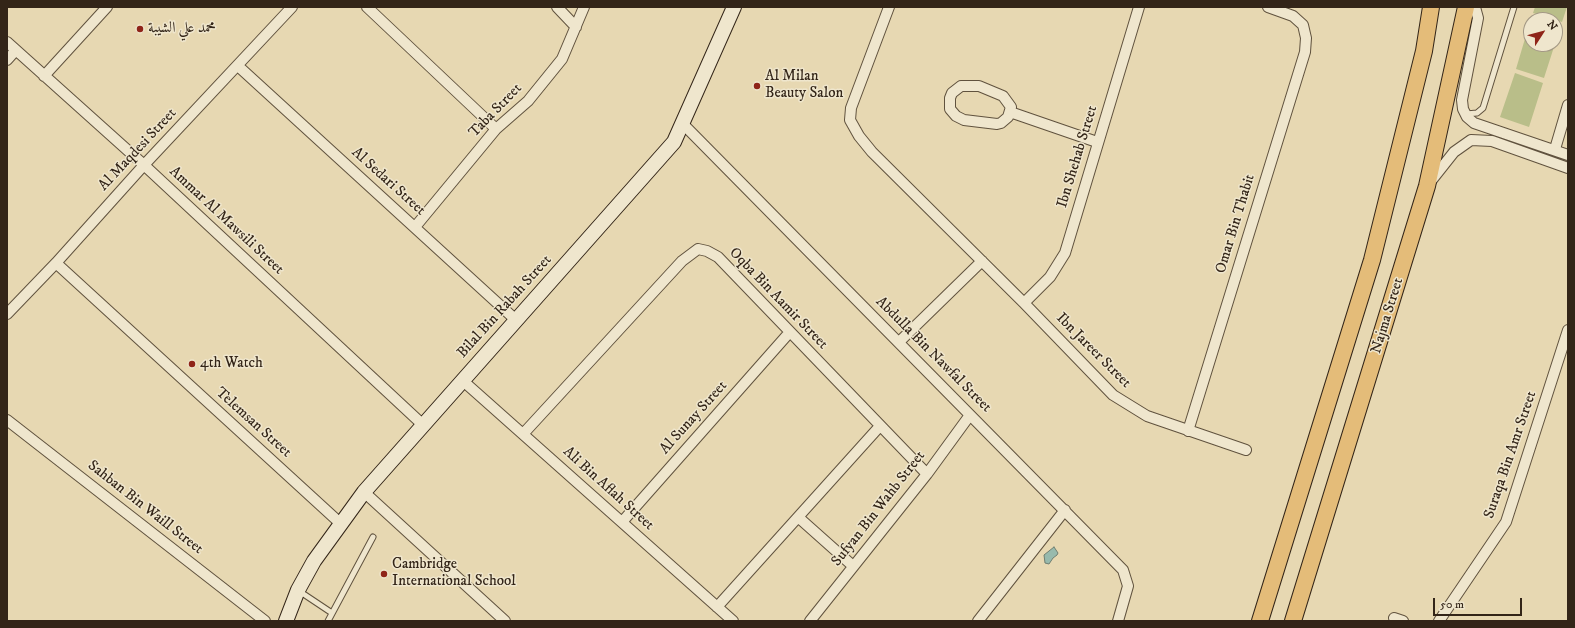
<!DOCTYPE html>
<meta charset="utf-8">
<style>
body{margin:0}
#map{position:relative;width:1575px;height:628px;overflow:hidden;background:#e7d8b2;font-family:"IM FELL DW Pica",serif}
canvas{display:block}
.frame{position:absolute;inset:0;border:8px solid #332518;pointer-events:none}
.north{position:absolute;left:1523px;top:12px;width:40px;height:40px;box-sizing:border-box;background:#efe6cd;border:1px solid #a49985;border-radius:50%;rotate:54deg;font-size:11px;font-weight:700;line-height:16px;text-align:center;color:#332518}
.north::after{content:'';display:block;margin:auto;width:14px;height:18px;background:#8f2418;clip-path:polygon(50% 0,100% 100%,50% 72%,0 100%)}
.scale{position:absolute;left:1433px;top:598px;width:89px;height:18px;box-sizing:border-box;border:2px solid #332518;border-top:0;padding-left:5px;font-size:12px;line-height:14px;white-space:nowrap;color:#332518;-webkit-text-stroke:3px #efe6cd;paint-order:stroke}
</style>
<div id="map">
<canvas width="1575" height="628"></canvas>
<div class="frame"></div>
<div class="north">N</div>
<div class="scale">50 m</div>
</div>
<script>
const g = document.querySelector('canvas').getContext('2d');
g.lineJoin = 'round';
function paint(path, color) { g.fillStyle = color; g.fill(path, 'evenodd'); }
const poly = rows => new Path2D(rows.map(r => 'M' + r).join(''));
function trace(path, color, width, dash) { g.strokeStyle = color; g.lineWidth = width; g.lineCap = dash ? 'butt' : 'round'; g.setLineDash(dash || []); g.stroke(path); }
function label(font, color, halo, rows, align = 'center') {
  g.font = font + ' "IM FELL DW Pica",Amiri,serif'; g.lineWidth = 3; g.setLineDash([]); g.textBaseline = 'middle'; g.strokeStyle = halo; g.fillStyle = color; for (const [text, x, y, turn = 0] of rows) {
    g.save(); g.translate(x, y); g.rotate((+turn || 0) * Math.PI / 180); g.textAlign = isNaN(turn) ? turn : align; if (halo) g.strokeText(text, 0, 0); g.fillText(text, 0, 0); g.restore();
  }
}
paint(poly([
 [1535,7,1567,7,1562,22,1533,13],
 [1532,15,1548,20,1531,20,1531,44,1555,44,1555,22,1561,25,1544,78,1516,69],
 [1515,73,1543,83,1529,127,1500,117]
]), '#b9be89');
const water = poly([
 [1054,547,1058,553,1057,555,1053,558,1049,564,1045,563,1044,555,1054,547]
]);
paint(water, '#97baad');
trace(water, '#6f7e71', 1);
const lane = poly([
 [1466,114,1477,113,1483,108,1514,7],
 [299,591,332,613],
 [328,621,373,537]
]);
const street = poly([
 [367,7,496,129],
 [557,7,576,27],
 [889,7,851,108,850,120,859,136,872,152,1024,303,1113,395,1147,416,1246,450],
 [1475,7,1478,18,1462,100,1463,109,1467,117,1474,123,1568,155],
 [7,42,144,165,422,424],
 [7,60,16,50],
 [238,66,517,321],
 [44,76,107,7],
 [961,86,979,86,1003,96,1011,107,1008,117,1001,123,997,124,964,120,956,116,950,109,950,98,952,93,961,86],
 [1010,112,1097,142],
 [683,124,1123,570,1128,586,1118,621],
 [1555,149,1568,105],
 [1431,181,1454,152,1471,140,1492,141,1568,168],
 [415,227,496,129,528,101,562,59,584,7],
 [56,263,340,523],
 [1024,303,1050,277,1065,253,1139,7],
 [7,314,56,263,144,165,292,7],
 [899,342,982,261],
 [462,380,733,621],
 [7,420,265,621],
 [1188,431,1305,52,1306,38,1303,25,1293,16,1268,7],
 [523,434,682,261,698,249,707,251,718,257,927,474],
 [364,492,505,621],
 [798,517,853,566],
 [622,522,789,333],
 [717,607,880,426],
 [1394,618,1403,621],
 [810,621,927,474,970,415],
 [978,621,1065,510],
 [1439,621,1506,522,1568,330]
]);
const secondary = poly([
 [286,621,298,590,314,561,364,492,674,142,734,7]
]);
const primary = poly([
 [1260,621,1372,260,1424,51,1431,7],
 [1293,621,1427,186,1466,7]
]);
trace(lane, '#60523e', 7);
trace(street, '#60523e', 12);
trace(secondary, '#332518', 16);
trace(primary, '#332518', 18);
trace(lane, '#efe6cd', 5);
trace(street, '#efe6cd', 10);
trace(secondary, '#efe6cd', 14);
trace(primary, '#e4bc79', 16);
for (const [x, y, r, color] of [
 [140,29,4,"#8f2418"],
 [757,86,4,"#8f2418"],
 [192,364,4,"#8f2418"],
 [384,574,4,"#8f2418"]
]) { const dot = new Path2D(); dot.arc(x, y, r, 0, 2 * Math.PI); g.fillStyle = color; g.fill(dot); trace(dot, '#efe6cd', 1.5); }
label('15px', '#332518', '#efe6cd', [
 ["محمد علي الشيبة",148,29],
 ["Al Milan",765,77],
 ["Beauty Salon",765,94],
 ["4th Watch",200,364],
 ["Cambridge",392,565],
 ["International School",392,582]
], 'left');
label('15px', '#332518', '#efe6cd', [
 ["Taba Street",496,111,-46],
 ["Al Maqdesi Street",138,150,-47],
 ["Ibn Shehab Street",1078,157,-73],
 ["Al Sedari Street",388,182,42],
 ["Ammar Al Mawsili Street",226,221,43],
 ["Omar Bin Thabit",1236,224,-73],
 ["Oqba Bin Aamir Street",778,299,46],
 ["Bilal Bin Rabah Street",505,307,-48],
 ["Najma Street",1388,316,-73],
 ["Ibn Jareer Street",1093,351,45],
 ["Abdulla Bin Nawfal Street",933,355,45],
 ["Al Sunay Street",694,418,-48],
 ["Telemsan Street",253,423,42],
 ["Suraqa Bin Amr Street",1511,455,-71],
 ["Ali Bin Aflah Street",608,489,42],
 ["Sahban Bin Waill Street",145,508,38],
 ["Sufyan Bin Wahb Street",879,509,-52]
]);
</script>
